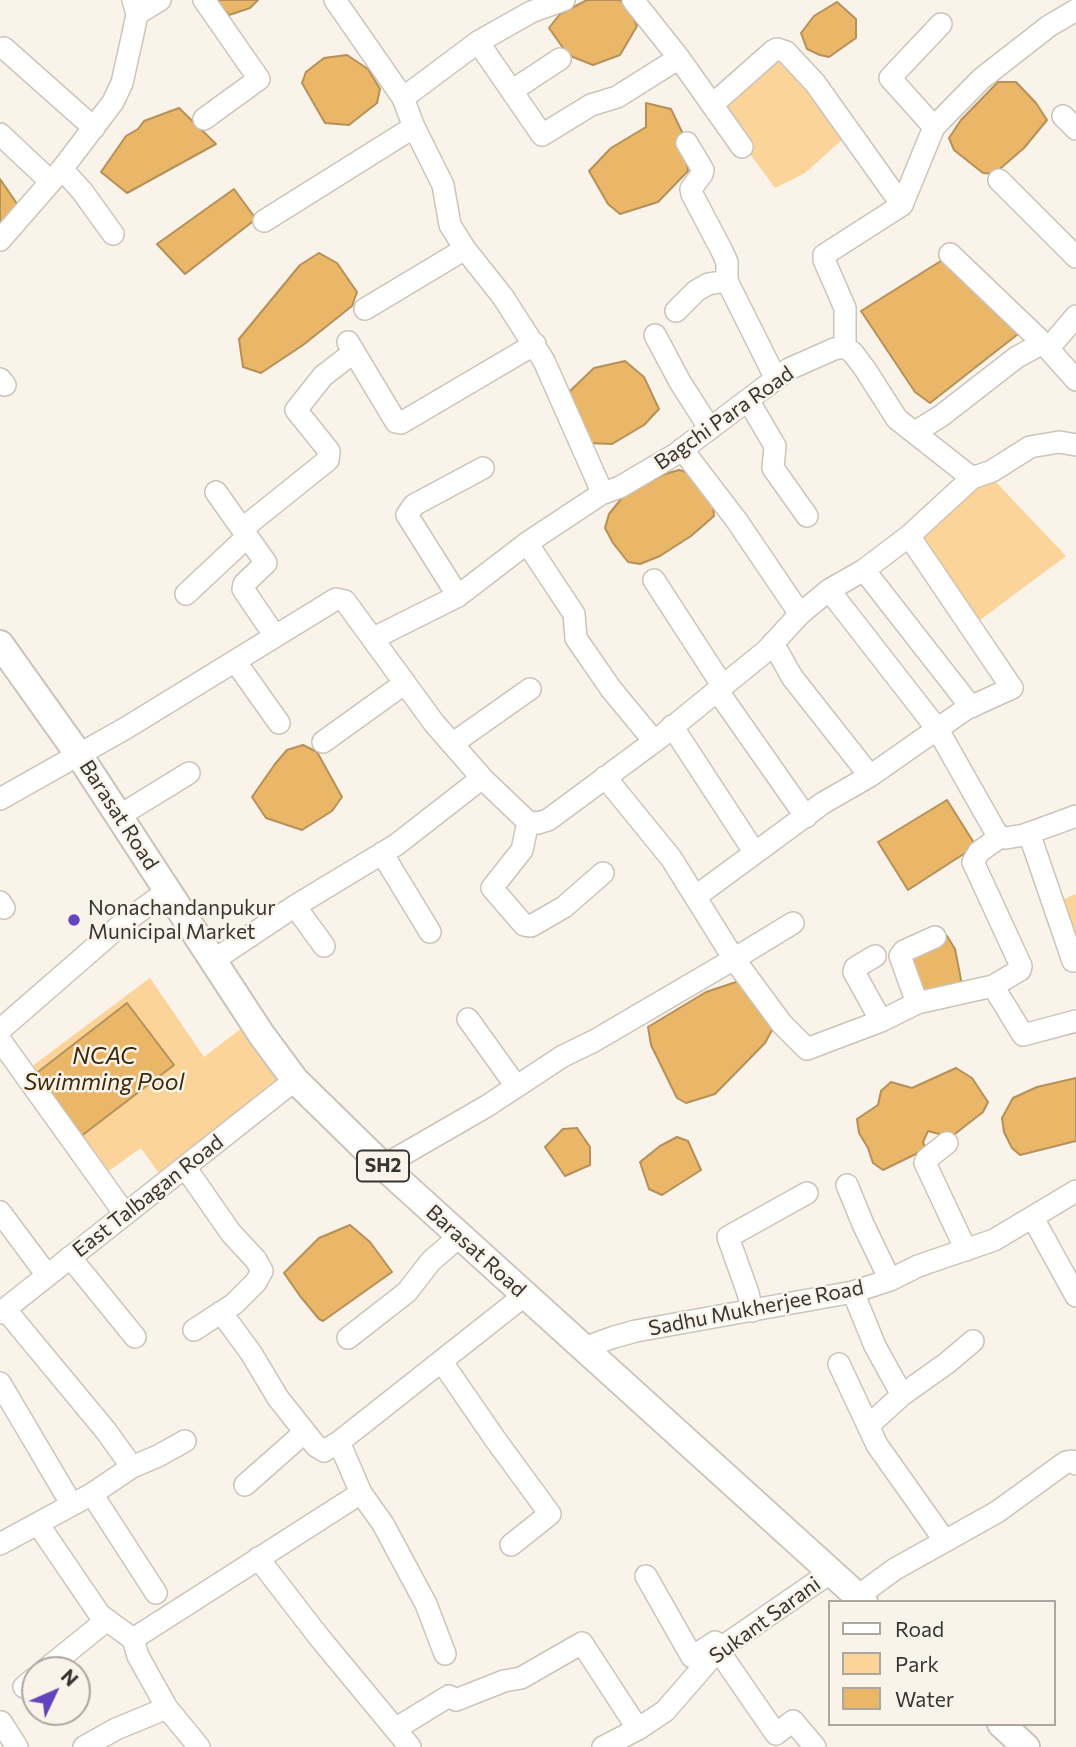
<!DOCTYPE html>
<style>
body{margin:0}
#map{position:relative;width:1076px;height:1747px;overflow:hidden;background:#faf3e9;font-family:Commissioner,sans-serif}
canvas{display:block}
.legend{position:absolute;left:828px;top:1600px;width:228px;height:126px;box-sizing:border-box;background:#faf3e9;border:2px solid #aca79f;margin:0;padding:9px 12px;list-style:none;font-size:21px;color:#383531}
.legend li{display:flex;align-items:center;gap:14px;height:35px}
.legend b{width:35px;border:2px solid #aca79f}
.north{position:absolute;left:21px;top:1656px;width:70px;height:70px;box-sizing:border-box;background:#faf3e9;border:2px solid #aca79f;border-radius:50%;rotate:46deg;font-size:19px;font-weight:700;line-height:28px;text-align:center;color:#383531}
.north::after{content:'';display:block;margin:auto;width:24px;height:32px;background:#6344bd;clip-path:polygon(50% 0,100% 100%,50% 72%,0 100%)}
</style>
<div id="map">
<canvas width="1076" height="1747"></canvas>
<ul class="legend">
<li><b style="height:9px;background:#fff"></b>Road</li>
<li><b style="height:19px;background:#fcd399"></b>Park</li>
<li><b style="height:19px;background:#eab769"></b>Water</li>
</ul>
<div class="north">N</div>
</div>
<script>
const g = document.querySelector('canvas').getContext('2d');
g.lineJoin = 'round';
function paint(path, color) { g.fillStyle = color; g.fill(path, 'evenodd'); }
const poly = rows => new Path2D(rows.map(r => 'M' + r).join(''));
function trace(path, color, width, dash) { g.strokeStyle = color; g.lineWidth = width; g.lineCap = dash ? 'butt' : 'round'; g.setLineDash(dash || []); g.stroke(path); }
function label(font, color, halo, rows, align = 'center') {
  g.font = font + ' Commissioner,sans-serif'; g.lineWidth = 5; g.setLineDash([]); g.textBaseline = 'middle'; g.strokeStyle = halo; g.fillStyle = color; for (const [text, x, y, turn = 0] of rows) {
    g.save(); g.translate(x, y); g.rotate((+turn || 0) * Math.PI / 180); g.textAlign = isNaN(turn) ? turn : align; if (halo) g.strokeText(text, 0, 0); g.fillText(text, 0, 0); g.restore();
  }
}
paint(poly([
 [788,46,844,138,805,173,775,188,712,102],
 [977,476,993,479,1066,556,980,620,921,539],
 [1076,894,1076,953,1057,902],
 [150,978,204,1057,247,1024,293,1080,164,1180,141,1148,103,1175,27,1070]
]), '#fcd399');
const water = poly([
 [215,0,258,0,250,8,229,15,215,0],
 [587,0,620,0,630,10,637,26,620,55,593,65,568,55,549,28,560,14,587,0],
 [837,2,856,19,856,38,829,57,820,55,807,49,801,33,814,16,837,2],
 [347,55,368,69,380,89,377,103,349,125,325,123,302,83,306,72,324,58,347,55],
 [998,82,1016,82,1036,103,1047,120,1024,148,994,174,983,173,954,150,949,138,961,120,998,82],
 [646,103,671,109,682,132,688,171,658,202,620,214,608,204,589,171,611,148,646,127,646,103],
 [179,108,216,144,127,193,101,172,126,136,138,129,144,121,179,108],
 [0,179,20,208,0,232,0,179],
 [234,189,256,219,185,274,157,244,234,189],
 [319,253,337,263,357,292,352,306,303,345,261,373,243,367,239,339,300,265,319,253],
 [944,259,1018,334,930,403,915,392,861,311,944,259],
 [625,361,644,377,659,409,644,425,612,444,589,443,568,393,594,368,625,361],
 [679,470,690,473,713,505,714,516,691,536,660,556,640,564,628,562,613,543,605,528,609,514,622,498,641,486,665,474,679,470],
 [303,745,317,752,342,797,332,811,302,830,266,818,252,797,275,764,287,750,303,745],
 [947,800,976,846,908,890,878,842,947,800],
 [947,936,955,949,963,990,926,998,906,955,947,936],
 [742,980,778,1019,765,1043,715,1094,686,1103,677,1098,651,1045,648,1027,706,992,742,980],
 [127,1003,174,1065,80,1137,34,1075,127,1003],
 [956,1068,972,1078,988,1102,983,1112,951,1137,928,1131,923,1142,926,1149,883,1170,873,1163,868,1148,859,1133,857,1119,878,1105,881,1091,891,1082,912,1088,956,1068],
 [1076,1078,1076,1141,1020,1155,1012,1148,1004,1132,1002,1118,1013,1098,1037,1087,1076,1078],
 [577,1128,590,1147,590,1165,565,1176,545,1147,563,1129,577,1128],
 [677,1137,688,1141,701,1170,662,1195,649,1189,640,1162,660,1146,677,1137],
 [350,1225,370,1242,392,1272,323,1321,319,1319,300,1296,284,1273,319,1238,350,1225]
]);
paint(water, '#eab769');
trace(water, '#b59058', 2);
const minor = poly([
 [335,0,403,98,414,127,443,185,450,225,465,249,503,297,544,361,599,485,601,494,527,543,458,596,374,638],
 [633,0,679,58,742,147],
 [137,14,160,0],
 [478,42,542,135,591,105,617,97,679,58],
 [4,48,94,128],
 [513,90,560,59],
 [403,98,478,42,531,12,564,0],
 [712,105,773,51,777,49,786,52,815,83,902,205],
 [1063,116,1076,129],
 [204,119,259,79,204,0],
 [934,127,890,78,941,24],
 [0,134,51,182],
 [687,143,703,170,702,174,691,189,692,194,722,251,727,262,727,281,776,379],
 [62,169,82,191,113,234],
 [999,180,1076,257],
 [264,221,414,127],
 [0,240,62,169,113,102,122,83,134,29,137,14,133,0],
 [950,254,1043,343,1076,380],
 [365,309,465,249],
 [676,311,696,291,708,284,727,281],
 [655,335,680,382,710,429],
 [348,342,396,422,401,423,535,344],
 [845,347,845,308,824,260,824,255,902,205,934,127,981,79,1049,26,1076,10],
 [1048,349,1076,316],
 [0,379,5,385],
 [748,400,775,446,773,468,807,516],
 [915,432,941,416,1017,357,1043,343],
 [682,449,737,521,800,614],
 [216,492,266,563,244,584,243,589,275,636],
 [601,494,620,487,676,454,789,369,834,349,845,347,853,353,865,369,897,419,972,478,992,471,1030,447,1059,442,1076,445],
 [242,529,328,460,329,451,296,410,323,376,354,352],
 [527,543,574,614,576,638,580,644,611,689,654,741],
 [864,570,971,707],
 [654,580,722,685],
 [829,590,938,730,998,836,1006,838,1024,835,1076,816],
 [186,594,247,537],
 [458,596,407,515,414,505,483,468],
 [773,643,792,677,870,776],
 [235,661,279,723],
 [717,690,806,817],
 [672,726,755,853],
 [323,742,405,683],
 [452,744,530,689],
 [605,777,671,858,734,959,793,923],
 [0,799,126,728,336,599,345,601,434,723,482,778,528,822,538,823,548,820,659,738,766,651,800,614,829,590,864,570,909,536,972,478],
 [119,816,189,773],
 [528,822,522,850,492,888,524,925,531,926,564,907,603,873],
 [1029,833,1073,961],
 [382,853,430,932],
 [695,897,823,803,870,776,966,709,1012,688,909,536],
 [0,902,4,908],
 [295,906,324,946],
 [875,956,855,968,854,972,881,1021],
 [214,960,295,906,396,845,482,778],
 [993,986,1020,970,1021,966,973,862,979,852,1000,837],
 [917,1003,900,956,904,951,935,937],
 [468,1019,516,1086],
 [0,1030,123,923,169,890],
 [0,1040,125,1214],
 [947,1143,927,1159,925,1163,966,1250],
 [383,1166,487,1106,563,1056,594,1041,734,959,782,1024,807,1049,881,1021,917,1003,993,986,1023,1035,1076,1021],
 [185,1167,231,1233,256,1260,262,1271,256,1282,234,1304,194,1330],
 [847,1185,863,1224,890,1280],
 [0,1212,47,1275],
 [1033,1218,1076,1296],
 [70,1257,135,1337],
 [853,1292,875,1346,902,1395],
 [5,1309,106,1431,132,1467],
 [752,1311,748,1293,728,1237,807,1193],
 [221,1312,251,1353,278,1398,316,1446,324,1451,339,1442],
 [0,1313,295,1080],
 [348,1338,407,1292,431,1261,460,1236],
 [584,1348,614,1337,636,1331,853,1292,890,1280,918,1266,994,1240,1076,1191],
 [442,1362,495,1439,550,1514,511,1545],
 [839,1364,877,1445,945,1541],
 [0,1383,72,1505],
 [868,1426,902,1395,947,1363,973,1341],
 [245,1485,305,1432],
 [92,1494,156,1593],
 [38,1524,100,1615,133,1639,138,1656,167,1708,199,1747],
 [0,1544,92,1494,132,1467,158,1456,185,1441],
 [258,1558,319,1637,410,1747],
 [646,1576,692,1657,715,1642],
 [858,1596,895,1569,997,1512,1066,1462,1072,1461,1076,1464],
 [133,1639,361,1493],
 [718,1650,776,1734,793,1721,815,1747],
 [445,1654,426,1604,383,1524,361,1493,339,1442,525,1295],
 [45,1670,107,1620],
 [24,1687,35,1678],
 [1,1722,17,1747],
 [395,1729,449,1696,456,1700,504,1681,521,1678,582,1643,638,1729],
 [84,1747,116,1729,167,1708],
 [603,1747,638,1729,665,1711,718,1650,831,1572]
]);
const major = poly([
 [0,644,79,755,261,1034,295,1080,383,1166,864,1602],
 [1001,1724,1026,1747]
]);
trace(minor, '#cbc4ba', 24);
trace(major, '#cbc4ba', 30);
trace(minor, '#fff', 21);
trace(major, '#fff', 26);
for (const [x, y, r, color] of [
 [74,920,7,"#6344bd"]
]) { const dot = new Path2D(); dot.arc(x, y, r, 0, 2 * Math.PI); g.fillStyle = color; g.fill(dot); trace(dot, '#faf3e9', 2.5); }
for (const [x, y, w] of [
 [383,1166,52]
]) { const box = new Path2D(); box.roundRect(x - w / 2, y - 15.5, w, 31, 5); g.fillStyle = '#faf3e9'; g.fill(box); trace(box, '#383531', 2); }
label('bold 19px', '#383531', null, [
 ["SH2",383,1166]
]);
label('21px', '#383531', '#faf3e9', [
 ["Bagchi Para Road",724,418,-35],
 ["Barasat Road",119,815,57],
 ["East Talbagan Road",148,1196,-38],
 ["Barasat Road",476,1251,42],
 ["Sadhu Mukherjee Road",756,1308,-11],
 ["Sukant Sarani",765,1620,-36]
]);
label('21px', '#383531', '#faf3e9', [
 ["Nonachandanpukur",88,908],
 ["Municipal Market",88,932]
], 'left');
label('italic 23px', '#3d2905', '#faf3e9', [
 ["NCAC",104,1056],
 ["Swimming Pool",104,1082]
]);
</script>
